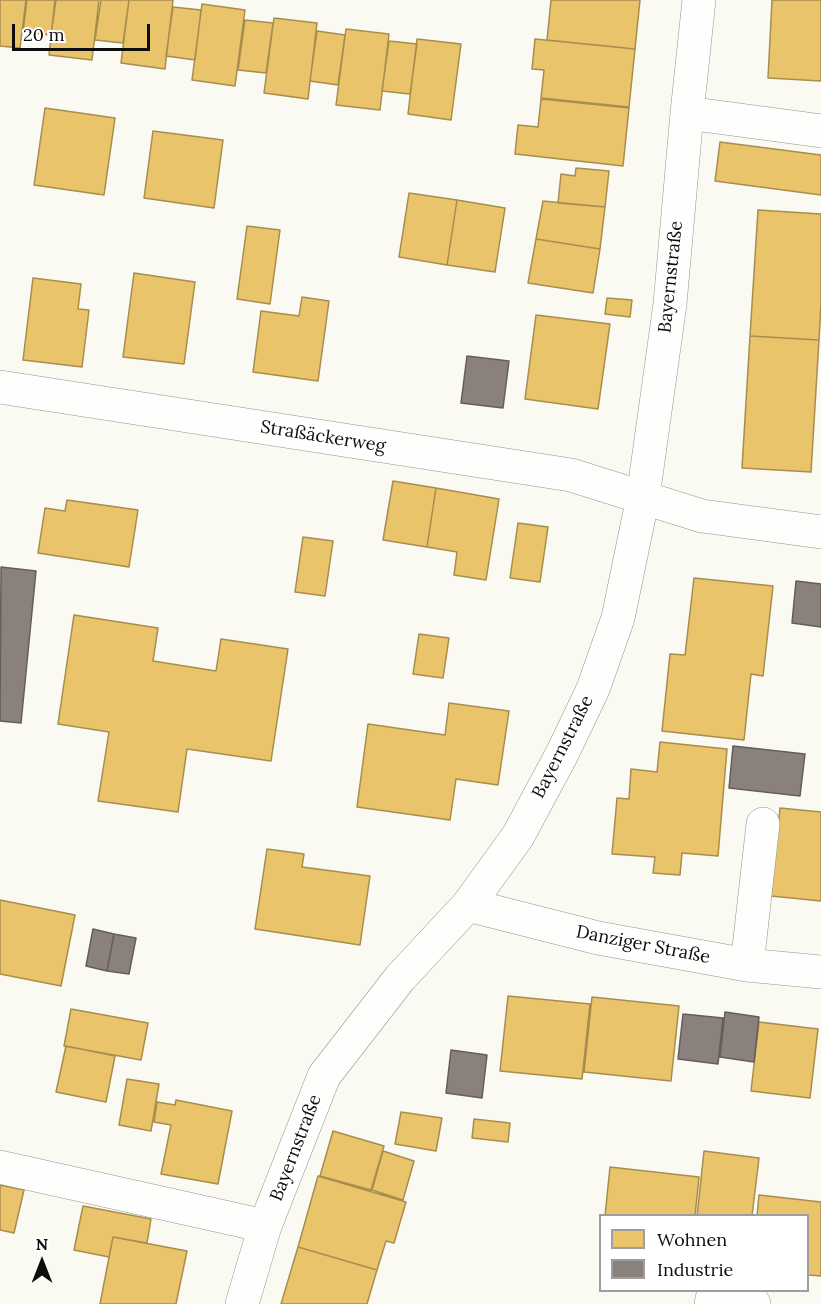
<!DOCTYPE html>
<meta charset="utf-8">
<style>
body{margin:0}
#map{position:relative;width:821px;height:1304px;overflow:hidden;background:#faf9f2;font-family:Lora,serif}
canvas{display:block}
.legend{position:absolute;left:599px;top:1214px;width:210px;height:78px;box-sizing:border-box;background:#fff;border:2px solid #9e9e9e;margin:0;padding:8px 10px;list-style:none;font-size:18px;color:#0d0d0d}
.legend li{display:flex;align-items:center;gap:12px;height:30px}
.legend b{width:30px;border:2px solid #9e9e9e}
.north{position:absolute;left:12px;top:1232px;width:60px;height:60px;-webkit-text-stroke:4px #fff;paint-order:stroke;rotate:0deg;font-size:16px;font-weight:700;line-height:24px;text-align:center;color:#0d0d0d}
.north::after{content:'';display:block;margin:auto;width:21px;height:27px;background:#0d0d0d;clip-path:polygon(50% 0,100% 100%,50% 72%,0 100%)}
.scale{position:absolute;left:12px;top:24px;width:138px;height:27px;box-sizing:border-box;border:3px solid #0d0d0d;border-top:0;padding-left:8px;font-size:18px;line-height:21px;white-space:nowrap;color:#0d0d0d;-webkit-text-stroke:4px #fff;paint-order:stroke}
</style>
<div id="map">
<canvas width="821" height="1304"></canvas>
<ul class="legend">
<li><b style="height:16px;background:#e9c46a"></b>Wohnen</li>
<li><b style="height:16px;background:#8a817c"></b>Industrie</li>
</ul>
<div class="north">N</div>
<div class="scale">20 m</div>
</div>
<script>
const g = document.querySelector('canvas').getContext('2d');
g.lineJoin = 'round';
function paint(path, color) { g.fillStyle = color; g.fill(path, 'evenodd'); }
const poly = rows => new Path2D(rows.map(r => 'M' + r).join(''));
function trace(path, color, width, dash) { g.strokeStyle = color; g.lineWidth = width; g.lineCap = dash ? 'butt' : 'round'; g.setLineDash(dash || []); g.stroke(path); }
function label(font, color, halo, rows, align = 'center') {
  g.font = font + ' Lora,serif'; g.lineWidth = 6; g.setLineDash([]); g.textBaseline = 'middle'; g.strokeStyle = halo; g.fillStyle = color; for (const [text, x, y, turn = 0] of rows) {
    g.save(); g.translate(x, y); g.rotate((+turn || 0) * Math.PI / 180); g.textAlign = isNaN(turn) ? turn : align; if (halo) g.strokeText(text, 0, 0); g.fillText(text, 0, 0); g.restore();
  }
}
const homes = poly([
 [0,0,26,0,20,48,0,46,0,0],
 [27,0,56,0,51,35,23,32,27,0],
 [55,0,99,0,92,60,49,55,55,0],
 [101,0,129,0,123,43,95,40,101,0],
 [129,0,173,0,165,69,121,63,129,0],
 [551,0,640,0,635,49,547,40,551,0],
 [772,0,821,0,821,81,768,78,772,0],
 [202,4,245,10,235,86,192,80,202,4],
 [173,7,201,10,195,60,166,56,173,7],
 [274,18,317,23,308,99,264,93,274,18],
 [245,20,273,23,266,73,238,70,245,20],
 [346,29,389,34,380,110,336,105,346,29],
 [317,31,345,35,338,85,310,81,317,31],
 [417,39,461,44,451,120,408,114,417,39],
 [535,39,635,49,629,107,541,98,544,70,532,69,535,39],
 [389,41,417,44,410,94,382,91,389,41],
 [541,99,629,108,623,166,515,154,518,125,538,127,541,99],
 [45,108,115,118,104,195,34,185,45,108],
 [153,131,223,140,214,208,144,198,153,131],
 [720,142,821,155,821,195,715,181,720,142],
 [576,168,609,171,605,207,558,203,561,174,575,176,576,168],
 [409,193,457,200,447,265,399,257,409,193],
 [457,200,505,208,495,272,447,265,457,200],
 [543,201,605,207,600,249,536,239,543,201],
 [758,210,821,214,821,304,819,340,750,336,758,210],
 [247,226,280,230,270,304,237,299,247,226],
 [536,239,600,249,593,293,528,283,536,239],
 [134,273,195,282,184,364,123,357,134,273],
 [33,278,81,284,78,309,89,310,82,367,23,360,33,278],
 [302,297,329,301,318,381,253,372,261,311,299,316,302,297],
 [607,298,632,300,630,317,605,314,607,298],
 [536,315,610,324,598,409,525,399,536,315],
 [750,336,819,340,811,472,742,468,750,336],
 [393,481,436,488,427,547,383,540,393,481],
 [436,488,499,499,486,580,454,575,457,552,427,547,436,488],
 [67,500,138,510,129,567,38,553,45,508,65,511,67,500],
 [518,523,548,527,540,582,510,578,518,523],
 [303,537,333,541,325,596,295,592,303,537],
 [694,578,773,586,763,676,751,674,744,740,662,731,670,654,685,655,694,578],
 [74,615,158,628,153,661,216,671,221,639,288,649,271,761,187,749,178,812,98,801,109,732,58,724,74,615],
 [419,634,449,638,443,678,413,674,419,634],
 [449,703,509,711,498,785,456,779,450,820,357,807,368,724,445,735,449,703],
 [660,742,727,749,718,856,682,853,680,875,653,873,655,857,612,854,617,798,629,799,631,769,657,772,660,742],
 [780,808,821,812,821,901,771,896,780,808],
 [267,849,304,854,302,867,370,876,360,945,255,929,267,849],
 [0,900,75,915,61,986,0,974,0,900],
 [508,996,590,1004,582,1079,500,1071,508,996],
 [592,997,679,1006,671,1081,584,1072,592,997],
 [71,1009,148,1023,141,1060,64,1046,71,1009],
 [759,1022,818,1029,810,1098,751,1091,759,1022],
 [66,1046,115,1056,106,1102,56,1092,66,1046],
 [127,1079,159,1084,151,1131,119,1125,127,1079],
 [176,1100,232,1111,218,1184,161,1174,171,1125,154,1122,157,1102,175,1105,176,1100],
 [401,1112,442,1118,436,1151,395,1144,401,1112],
 [474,1119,510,1123,508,1142,472,1138,474,1119],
 [333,1131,384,1146,371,1190,320,1176,333,1131],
 [383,1151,414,1161,403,1200,372,1190,383,1151],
 [704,1151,759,1158,752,1216,697,1216,704,1151],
 [610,1167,699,1177,695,1216,605,1216,610,1167],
 [318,1176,406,1202,394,1243,386,1241,377,1270,298,1247,318,1176],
 [0,1185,24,1190,14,1233,0,1230,0,1185],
 [759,1195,821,1202,821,1276,808,1275,808,1216,757,1216,759,1195],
 [83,1206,151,1219,147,1243,113,1237,109,1257,74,1250,83,1206],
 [113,1237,187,1251,176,1304,100,1304,113,1237],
 [298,1247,377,1270,367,1304,281,1304,298,1247]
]);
paint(homes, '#e9c46a');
trace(homes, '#a78d4e', 1.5);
const industry = poly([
 [467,356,509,361,503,408,461,403,467,356],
 [1,567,36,571,21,723,0,721,1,567],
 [796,581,821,584,821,627,792,623,796,581],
 [733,746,805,754,800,796,729,788,733,746],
 [93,929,114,934,107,971,86,966,93,929],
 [114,934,136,938,129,974,107,971,114,934],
 [725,1012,759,1017,754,1062,720,1057,725,1012],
 [683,1014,723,1018,718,1064,678,1059,683,1014],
 [451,1050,487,1055,482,1098,446,1093,451,1050]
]);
paint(industry, '#8a817c');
trace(industry, '#645e5b', 1.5);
const minor = poly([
 [687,113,821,131],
 [0,387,571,475,702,516,821,532],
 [468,905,598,938,747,965,821,972],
 [747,965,763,824],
 [0,1167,265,1226],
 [242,1304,265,1226,324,1076,400,978,468,905,518,836,563,752,593,689,618,618,643,497,670,304,687,113,699,0],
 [711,1304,712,1299,754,1304]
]);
trace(minor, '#949390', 34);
trace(minor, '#fefefd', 33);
label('18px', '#0d0d0d', '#fff', [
 ["Bayernstraße",671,277,-84],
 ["Straßäckerweg",323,437,9],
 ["Bayernstraße",563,747,-63],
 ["Danziger Straße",643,945,11],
 ["Bayernstraße",296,1148,-69]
]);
</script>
